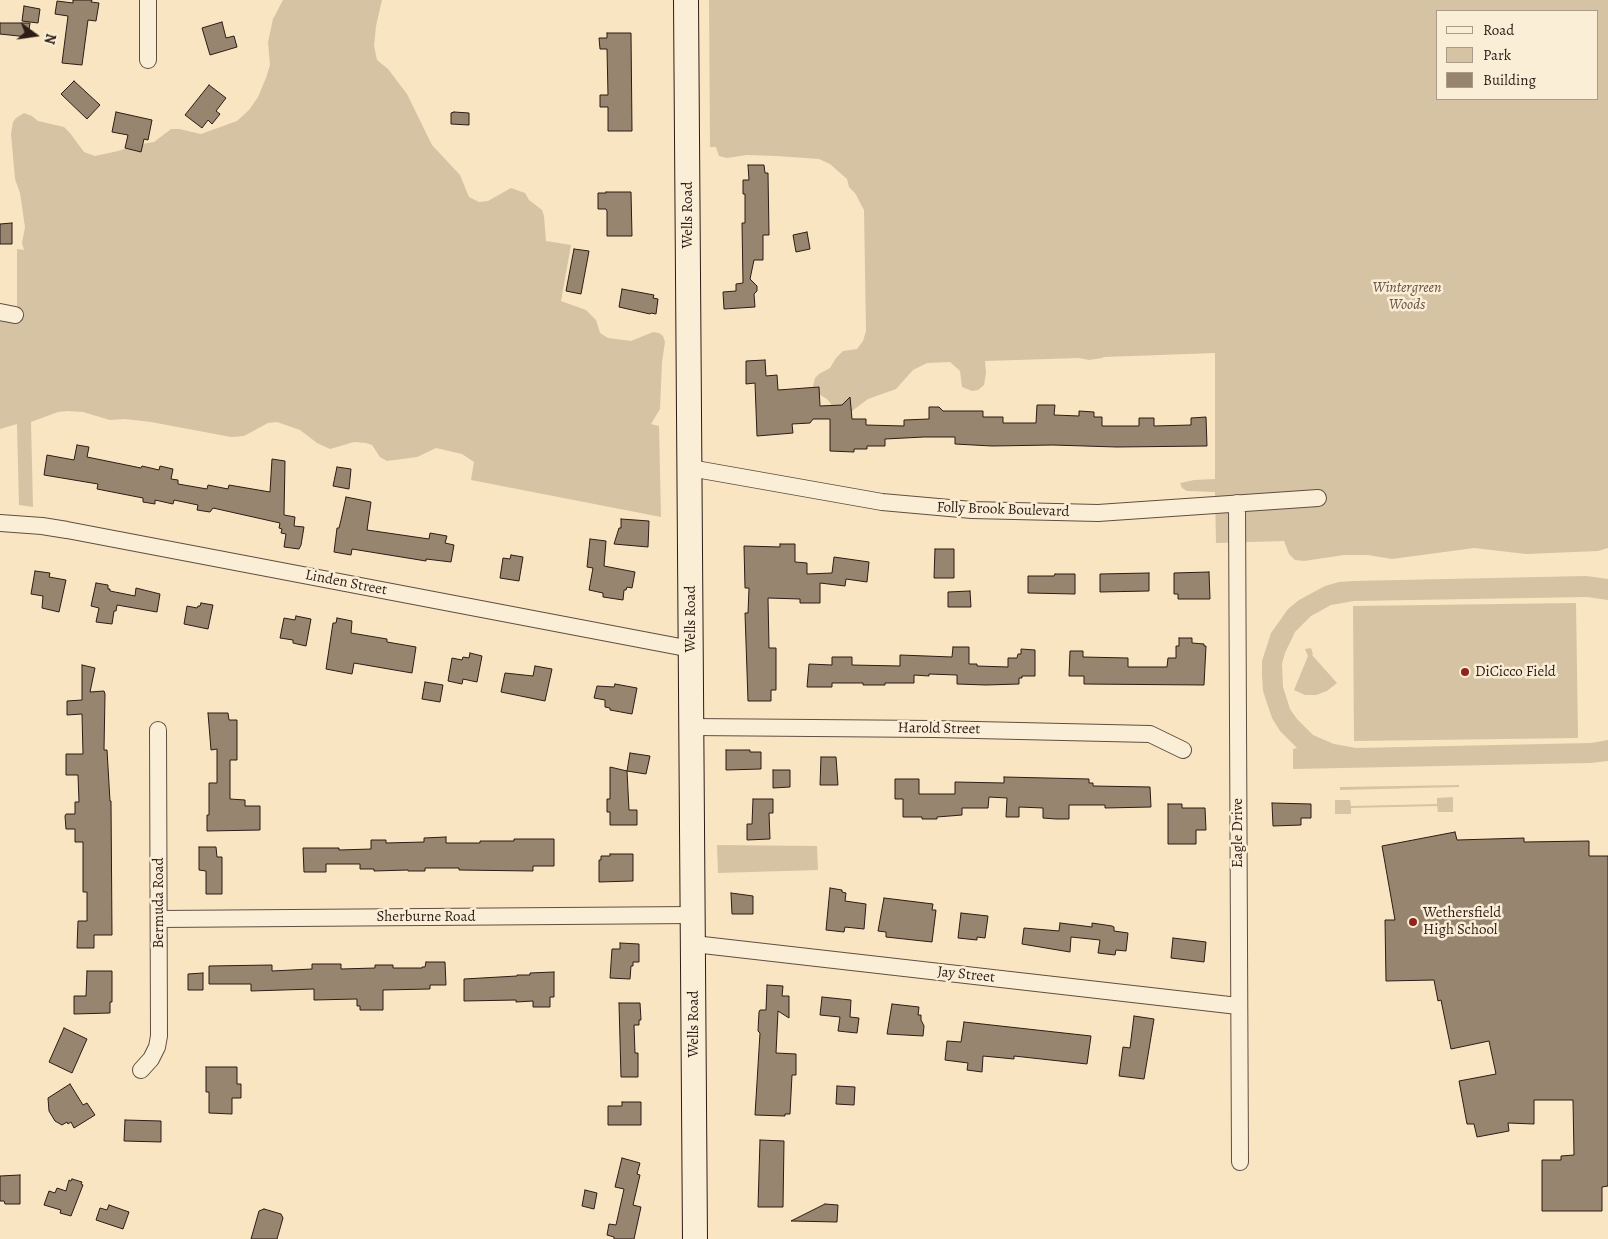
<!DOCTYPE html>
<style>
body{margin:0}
#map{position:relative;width:1608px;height:1239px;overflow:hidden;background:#f9e5c1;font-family:Alegreya,serif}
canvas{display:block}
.legend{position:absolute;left:1436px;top:10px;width:162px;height:90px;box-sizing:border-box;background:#fbeed7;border:1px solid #a99a8a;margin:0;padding:6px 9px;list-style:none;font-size:15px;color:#2d1c16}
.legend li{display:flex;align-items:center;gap:10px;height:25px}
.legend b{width:25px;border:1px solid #a99a8a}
.north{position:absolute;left:10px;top:10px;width:50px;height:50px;-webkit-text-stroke:4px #fbeed7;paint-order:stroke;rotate:104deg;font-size:14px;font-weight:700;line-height:20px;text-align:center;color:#2d1c16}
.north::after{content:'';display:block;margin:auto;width:18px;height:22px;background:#2d1c16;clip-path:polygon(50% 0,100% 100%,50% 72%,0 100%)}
</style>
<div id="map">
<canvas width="1608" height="1239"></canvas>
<ul class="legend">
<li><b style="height:6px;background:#fbeed7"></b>Road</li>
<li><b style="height:14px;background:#d6c3a4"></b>Park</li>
<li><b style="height:14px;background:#97856f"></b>Building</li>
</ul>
<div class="north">N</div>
</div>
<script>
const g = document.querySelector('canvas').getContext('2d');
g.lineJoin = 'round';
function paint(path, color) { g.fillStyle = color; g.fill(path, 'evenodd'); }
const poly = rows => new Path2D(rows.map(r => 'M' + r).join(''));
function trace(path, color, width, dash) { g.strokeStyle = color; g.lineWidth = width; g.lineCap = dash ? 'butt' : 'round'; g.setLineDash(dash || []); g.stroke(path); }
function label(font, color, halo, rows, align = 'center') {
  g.font = font + ' Alegreya,serif'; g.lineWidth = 5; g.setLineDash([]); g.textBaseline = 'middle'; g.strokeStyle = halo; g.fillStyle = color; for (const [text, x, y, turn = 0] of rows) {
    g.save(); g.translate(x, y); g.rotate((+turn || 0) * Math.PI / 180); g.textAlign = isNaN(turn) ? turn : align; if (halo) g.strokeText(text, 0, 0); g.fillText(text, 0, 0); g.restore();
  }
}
paint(poly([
 [283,0,382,0,376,26,374,46,377,60,388,69,407,94,432,145,460,175,469,197,479,202,488,201,511,188,525,193,529,200,542,210,544,216,546,241,571,245,561,301,586,310,596,320,600,333,608,338,631,341,653,332,659,333,663,336,665,342,662,362,660,409,651,424,659,426,661,517,471,480,474,462,462,454,436,448,417,457,387,461,380,457,372,445,366,443,354,442,330,449,317,443,300,430,277,422,268,423,244,436,231,437,151,422,125,419,110,420,83,412,67,411,58,412,31,422,33,507,19,505,17,424,0,429,0,306,17,307,17,249,24,250,22,243,25,227,20,193,15,179,11,134,13,122,16,118,24,113,32,116,38,121,64,127,70,133,84,152,95,156,118,151,136,145,154,142,171,129,179,129,201,134,237,121,249,110,258,97,266,78,270,65,268,42,273,19],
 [709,0,1608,0,1608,548,1598,551,1526,554,1474,548,1392,559,1368,555,1344,555,1304,561,1295,560,1289,554,1284,541,1216,543,1215,492,1187,491,1182,488,1180,483,1194,480,1215,479,1215,353,1104,357,1102,358,1089,360,1079,358,985,361,986,373,984,385,978,390,972,391,962,387,960,371,950,362,927,363,913,370,896,389,868,399,852,411,837,412,827,399,815,392,813,386,815,378,819,374,830,368,836,358,843,351,857,349,863,341,866,331,864,210,855,193,849,187,847,179,830,164,819,159,776,156,747,155,727,158,719,156,716,147,710,147],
 [1437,11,1597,11,1597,99,1437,99],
 [1586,576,1608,579,1608,600,1587,597,1354,601,1331,605,1311,616,1295,632,1285,653,1282,664,1283,687,1290,709,1297,719,1313,735,1334,744,1356,748,1591,743,1608,740,1608,761,1590,763,1293,769,1293,749,1297,748,1280,731,1272,718,1263,691,1262,676,1262,661,1271,633,1288,609,1299,600,1325,586,1339,582,1353,581],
 [1576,603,1578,738,1354,741,1353,606],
 [1311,648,1313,654,1312,655,1337,683,1327,691,1316,695,1305,695,1294,690,1308,656,1305,649],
 [1459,785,1459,787,1340,790,1340,787],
 [1453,797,1453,812,1438,812,1437,806,1351,808,1351,814,1335,814,1335,800,1350,800,1351,806,1437,804,1437,798],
 [717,845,817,846,818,870,718,873]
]), '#d6c3a4');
const building = poly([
 [73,0,92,0,91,2,99,3,96,21,88,20,82,65,62,63,68,16,55,14,57,1,73,3,73,0],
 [24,6,40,9,38,23,22,21,24,6],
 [222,22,226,38,234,36,237,47,210,55,202,28,222,22],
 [0,23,30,23,28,37,0,34,0,23],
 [607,33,631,33,632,131,608,131,608,107,600,107,600,95,608,95,607,49,600,49,599,38,607,38,607,33],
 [74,81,100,105,87,119,61,94,74,81],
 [209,85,226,98,216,111,220,114,212,124,208,120,202,128,185,115,209,85],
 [116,112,152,120,148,140,144,139,141,152,125,148,128,135,112,132,116,112],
 [454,112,469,113,469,125,451,124,451,113,454,112],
 [748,165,764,165,765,173,768,173,769,235,763,235,763,260,754,260,750,279,757,286,757,291,754,294,755,307,724,309,723,292,736,291,736,284,743,283,742,223,745,223,745,194,743,194,743,180,749,180,748,165],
 [606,192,631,192,632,236,607,236,607,211,606,209,598,209,598,193,606,193,606,192],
 [12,223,12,244,0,244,0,224,12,223],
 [807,232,810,249,796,252,793,235,807,232],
 [574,249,589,251,581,294,566,291,574,249],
 [622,289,654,295,653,298,658,299,656,314,651,313,650,314,619,307,622,289],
 [765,360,766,376,777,375,778,390,819,387,820,406,842,405,850,397,852,419,866,419,866,425,904,426,904,420,929,419,929,407,939,407,943,411,983,411,983,417,1003,417,1003,423,1036,423,1037,405,1055,405,1054,415,1079,416,1079,411,1094,412,1094,417,1102,417,1102,426,1139,426,1139,418,1154,418,1154,426,1191,425,1191,418,1206,417,1207,446,1117,447,1053,445,992,446,955,444,955,437,924,437,885,439,885,446,867,446,867,449,854,449,854,452,830,451,830,419,813,419,810,423,792,424,793,433,757,436,755,383,746,384,746,361,765,360],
 [77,445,89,447,87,457,92,458,141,468,142,466,159,470,160,466,173,469,171,479,178,480,178,484,207,489,208,485,228,489,229,485,270,492,272,459,285,461,284,515,295,517,294,526,304,527,301,545,299,549,284,547,286,534,281,533,282,529,279,528,280,523,213,508,210,512,197,510,198,505,174,500,173,504,155,500,155,504,143,502,143,498,97,489,98,484,44,475,47,455,74,460,77,445],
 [337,467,351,469,349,489,333,486,337,467],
 [346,497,371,502,367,530,429,539,430,533,447,536,445,543,454,545,451,562,426,559,426,561,352,549,351,555,334,552,337,528,339,528,341,520,346,497],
 [621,519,649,521,648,547,614,544,619,528,621,528,621,519],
 [590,539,606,541,604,566,635,572,632,588,627,587,626,590,624,590,623,600,603,597,603,593,589,590,593,568,587,567,590,539],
 [780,544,795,544,795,562,807,563,807,574,832,573,834,557,869,562,867,582,846,579,845,586,820,583,820,603,800,603,800,599,768,598,769,648,776,648,776,690,771,690,771,701,748,701,745,613,748,613,749,588,745,588,744,546,780,547,780,544],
 [935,549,954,549,954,578,934,578,935,549],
 [511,555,523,557,519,581,500,578,503,558,510,559,511,555],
 [35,571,50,573,49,577,66,580,59,612,42,608,43,596,31,594,35,571],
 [1209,572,1210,599,1178,599,1178,594,1174,594,1174,573,1209,572],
 [1149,573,1149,591,1100,592,1100,574,1149,573],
 [1055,574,1075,574,1075,594,1028,593,1028,576,1054,576,1055,574],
 [96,583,108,585,108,589,110,589,110,591,135,596,136,588,160,594,157,612,117,605,116,611,114,611,112,624,96,622,99,608,91,606,96,583],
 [970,591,971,607,948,607,948,592,970,591],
 [201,603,213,605,208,629,184,624,187,606,197,608,198,606,200,606,201,603],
 [296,616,311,619,306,646,293,643,293,640,280,638,284,618,295,620,296,616],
 [337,618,352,621,351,633,387,639,387,642,416,647,412,673,354,663,352,674,326,669,333,623,336,623,337,618],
 [1179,638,1192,638,1192,643,1204,644,1204,646,1206,646,1204,685,1084,684,1084,676,1069,676,1070,651,1083,651,1083,657,1128,658,1128,667,1167,667,1168,658,1176,658,1176,646,1179,646,1179,638],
 [953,647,969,647,969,664,977,664,977,666,1008,667,1008,658,1017,658,1018,654,1021,654,1021,649,1035,650,1035,676,1022,676,1022,678,1019,678,1019,684,986,685,957,684,957,675,929,674,929,676,914,675,914,683,885,683,885,685,863,685,863,683,832,683,832,687,807,687,809,664,832,665,832,657,852,657,852,665,900,666,900,655,952,657,953,647],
 [470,653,482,656,477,682,463,679,462,684,448,681,452,658,462,660,463,657,469,658,470,653],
 [82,665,95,668,90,692,104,691,105,694,104,750,107,750,110,801,111,801,112,935,94,935,94,948,77,948,78,921,87,921,87,892,83,892,83,842,75,842,75,829,66,829,65,816,66,814,75,814,75,802,79,802,78,775,66,775,66,754,83,754,82,714,67,715,67,701,82,700,82,665],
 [535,666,552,669,545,701,501,692,505,673,533,676,535,666],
 [425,682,443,685,440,702,422,699,425,682],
 [615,684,637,688,632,714,610,710,610,708,605,707,605,700,594,698,597,686,614,687,615,684],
 [208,713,228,713,229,720,237,720,237,760,230,760,230,799,245,800,245,806,260,806,260,830,207,831,207,815,209,815,209,783,217,783,217,749,211,750,208,713],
 [726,750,750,750,750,752,761,752,761,769,726,770,726,750],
 [630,753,650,756,646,774,627,771,629,810,637,810,637,825,610,825,610,812,607,812,607,799,610,799,610,767,627,771,630,753],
 [821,757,836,757,838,785,820,785,821,757],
 [773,770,790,770,790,787,773,788,773,770],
 [1004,777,1089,779,1089,783,1093,783,1093,786,1150,787,1151,807,1105,808,1105,805,1069,805,1069,819,1056,819,1043,818,1043,808,1019,807,1019,817,1006,817,1007,798,989,797,988,808,962,808,962,815,937,817,937,819,922,819,922,817,903,817,903,799,895,799,895,779,919,779,919,794,955,794,955,782,1004,783,1004,777],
 [753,799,773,799,773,813,769,813,770,839,747,840,747,824,752,824,753,799],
 [1272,803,1311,804,1311,818,1301,818,1301,825,1273,826,1272,803],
 [1168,804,1182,804,1182,808,1205,808,1206,830,1196,830,1196,844,1168,844,1168,804],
 [1455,832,1457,840,1524,838,1524,842,1589,841,1589,856,1608,856,1608,1186,1602,1187,1602,1211,1542,1211,1542,1160,1561,1160,1561,1156,1574,1155,1573,1100,1534,1100,1534,1124,1508,1123,1509,1131,1477,1137,1474,1124,1467,1124,1459,1081,1496,1074,1489,1041,1451,1049,1441,1000,1438,1001,1434,980,1386,981,1385,920,1395,920,1382,846,1455,832],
 [446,837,446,843,480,843,480,841,514,841,514,839,554,839,554,866,533,866,533,871,459,870,459,868,425,868,425,871,408,871,408,870,374,871,374,869,360,869,360,864,326,864,326,872,304,872,303,848,339,848,339,850,371,849,371,840,386,840,386,843,424,842,424,838,446,837],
 [199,847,216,847,217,857,222,857,222,894,206,894,206,871,199,870,199,847],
 [610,854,633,854,633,881,599,882,599,860,601,860,601,856,610,856,610,854],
 [830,888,842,890,842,892,846,893,845,901,866,904,864,929,845,927,844,932,826,930,830,888],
 [731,893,753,896,753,914,732,914,731,893],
 [884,898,933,904,932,910,936,910,932,942,886,937,886,932,878,931,884,898],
 [961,913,988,916,985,938,977,937,977,940,958,938,961,913],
 [1060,923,1092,927,1092,923,1112,926,1114,927,1114,931,1128,933,1126,951,1116,950,1115,955,1098,953,1100,940,1071,937,1070,952,1022,944,1024,928,1059,931,1060,923],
 [1173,938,1206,942,1204,962,1171,958,1173,938],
 [620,943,639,944,639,962,633,962,633,966,631,966,630,979,610,978,612,949,620,949,620,943],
 [426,962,445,962,446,985,430,985,430,989,383,990,383,1010,360,1010,360,1006,357,1006,357,999,314,1000,314,989,251,991,251,984,209,984,209,966,272,965,272,971,312,969,312,964,341,964,341,969,375,968,375,965,393,965,393,968,422,968,422,967,425,967,426,962],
 [87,971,112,971,112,1002,110,1002,110,1013,74,1014,74,996,86,996,87,971],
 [554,972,554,997,550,997,550,1007,533,1007,533,1001,516,1002,516,1000,464,1001,464,979,517,976,517,975,530,975,530,973,554,972],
 [203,973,203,990,188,990,188,974,203,973],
 [767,985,783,986,782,996,789,996,789,1018,778,1011,776,1053,796,1054,796,1075,792,1075,790,1114,785,1114,785,1116,755,1115,760,1033,758,1031,759,1012,760,1010,766,1010,767,985],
 [822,997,851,1000,850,1017,859,1018,857,1033,838,1031,840,1017,820,1015,822,997],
 [619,1003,640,1003,641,1020,639,1020,639,1025,634,1025,635,1053,638,1053,638,1077,621,1077,619,1003],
 [892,1004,919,1007,918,1015,921,1015,921,1020,924,1026,923,1036,887,1034,892,1004],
 [1134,1016,1154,1019,1144,1079,1119,1076,1123,1047,1130,1048,1134,1016],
 [964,1022,1091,1036,1087,1064,1014,1056,1014,1059,983,1056,982,1072,967,1070,968,1063,945,1060,947,1041,961,1042,964,1022],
 [64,1028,87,1039,72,1073,49,1062,64,1028],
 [206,1067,237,1067,237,1084,241,1084,241,1098,232,1098,232,1114,209,1113,209,1092,206,1092,206,1067],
 [70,1084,83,1105,87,1103,95,1115,74,1128,71,1122,68,1124,67,1122,62,1125,55,1121,49,1111,48,1098,70,1084],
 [837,1086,855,1087,854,1105,836,1104,837,1086],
 [622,1102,641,1102,641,1125,608,1125,608,1106,622,1106,622,1102],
 [125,1120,161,1121,161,1142,124,1141,125,1120],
 [760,1140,784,1141,783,1207,758,1207,760,1140],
 [622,1158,640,1163,637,1174,640,1175,633,1205,641,1207,634,1239,614,1239,614,1237,607,1235,609,1224,616,1225,624,1189,615,1187,622,1158],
 [20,1175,20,1204,5,1204,4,1201,0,1201,0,1176,20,1175],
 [72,1179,82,1182,81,1184,83,1185,71,1216,60,1213,61,1210,44,1205,49,1191,55,1193,57,1188,66,1191,69,1180,71,1181,72,1179],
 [585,1190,597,1193,594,1209,582,1206,585,1190],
 [825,1204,838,1205,837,1222,791,1221,825,1204],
 [109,1205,129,1212,123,1229,96,1220,100,1208,107,1210,109,1205],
 [264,1209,281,1214,283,1218,277,1239,251,1239,259,1211,264,1209]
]);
paint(building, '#97856f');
trace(building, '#2d1c16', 1);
const street = poly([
 [148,0,148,60],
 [0,312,15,315],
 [690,468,882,502,972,510,1098,513,1318,498],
 [1237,503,1240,1162],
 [0,523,42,526,67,530,691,649],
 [692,727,933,729,1150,734,1183,750],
 [159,919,693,915],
 [694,944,1238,1006],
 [141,1070,151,1059,157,1047,159,1036,158,730]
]);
const secondary = poly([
 [686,0,695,1239]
]);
trace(street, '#604e41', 18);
trace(secondary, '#2d1c16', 26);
trace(street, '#fbeed7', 16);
trace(secondary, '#fbeed7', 24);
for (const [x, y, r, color] of [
 [1465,672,5,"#8f2418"],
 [1413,922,5,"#8f2418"]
]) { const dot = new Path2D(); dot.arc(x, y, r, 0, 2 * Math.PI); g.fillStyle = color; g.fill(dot); trace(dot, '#fbeed7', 2); }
label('15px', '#2d1c16', '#fbeed7', [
 ["Wells Road",688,215,-90],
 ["Folly Brook Boulevard",1003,510,2],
 ["Linden Street",346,583,11],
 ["Wells Road",691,619,-90],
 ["Harold Street",939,729,1],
 ["Eagle Drive",1238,833,-90],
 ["Bermuda Road",159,903,-90],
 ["Sherburne Road",426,917],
 ["Jay Street",966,975,6],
 ["Wells Road",694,1024,-90]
]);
label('italic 15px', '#604e41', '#fbeed7', [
 ["Wintergreen",1407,288],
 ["Woods",1407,305]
]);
label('15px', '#2d1c16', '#fbeed7', [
 ["DiCicco Field",1475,672],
 ["Wethersfield",1423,913],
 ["High School",1423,930]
], 'left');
</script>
